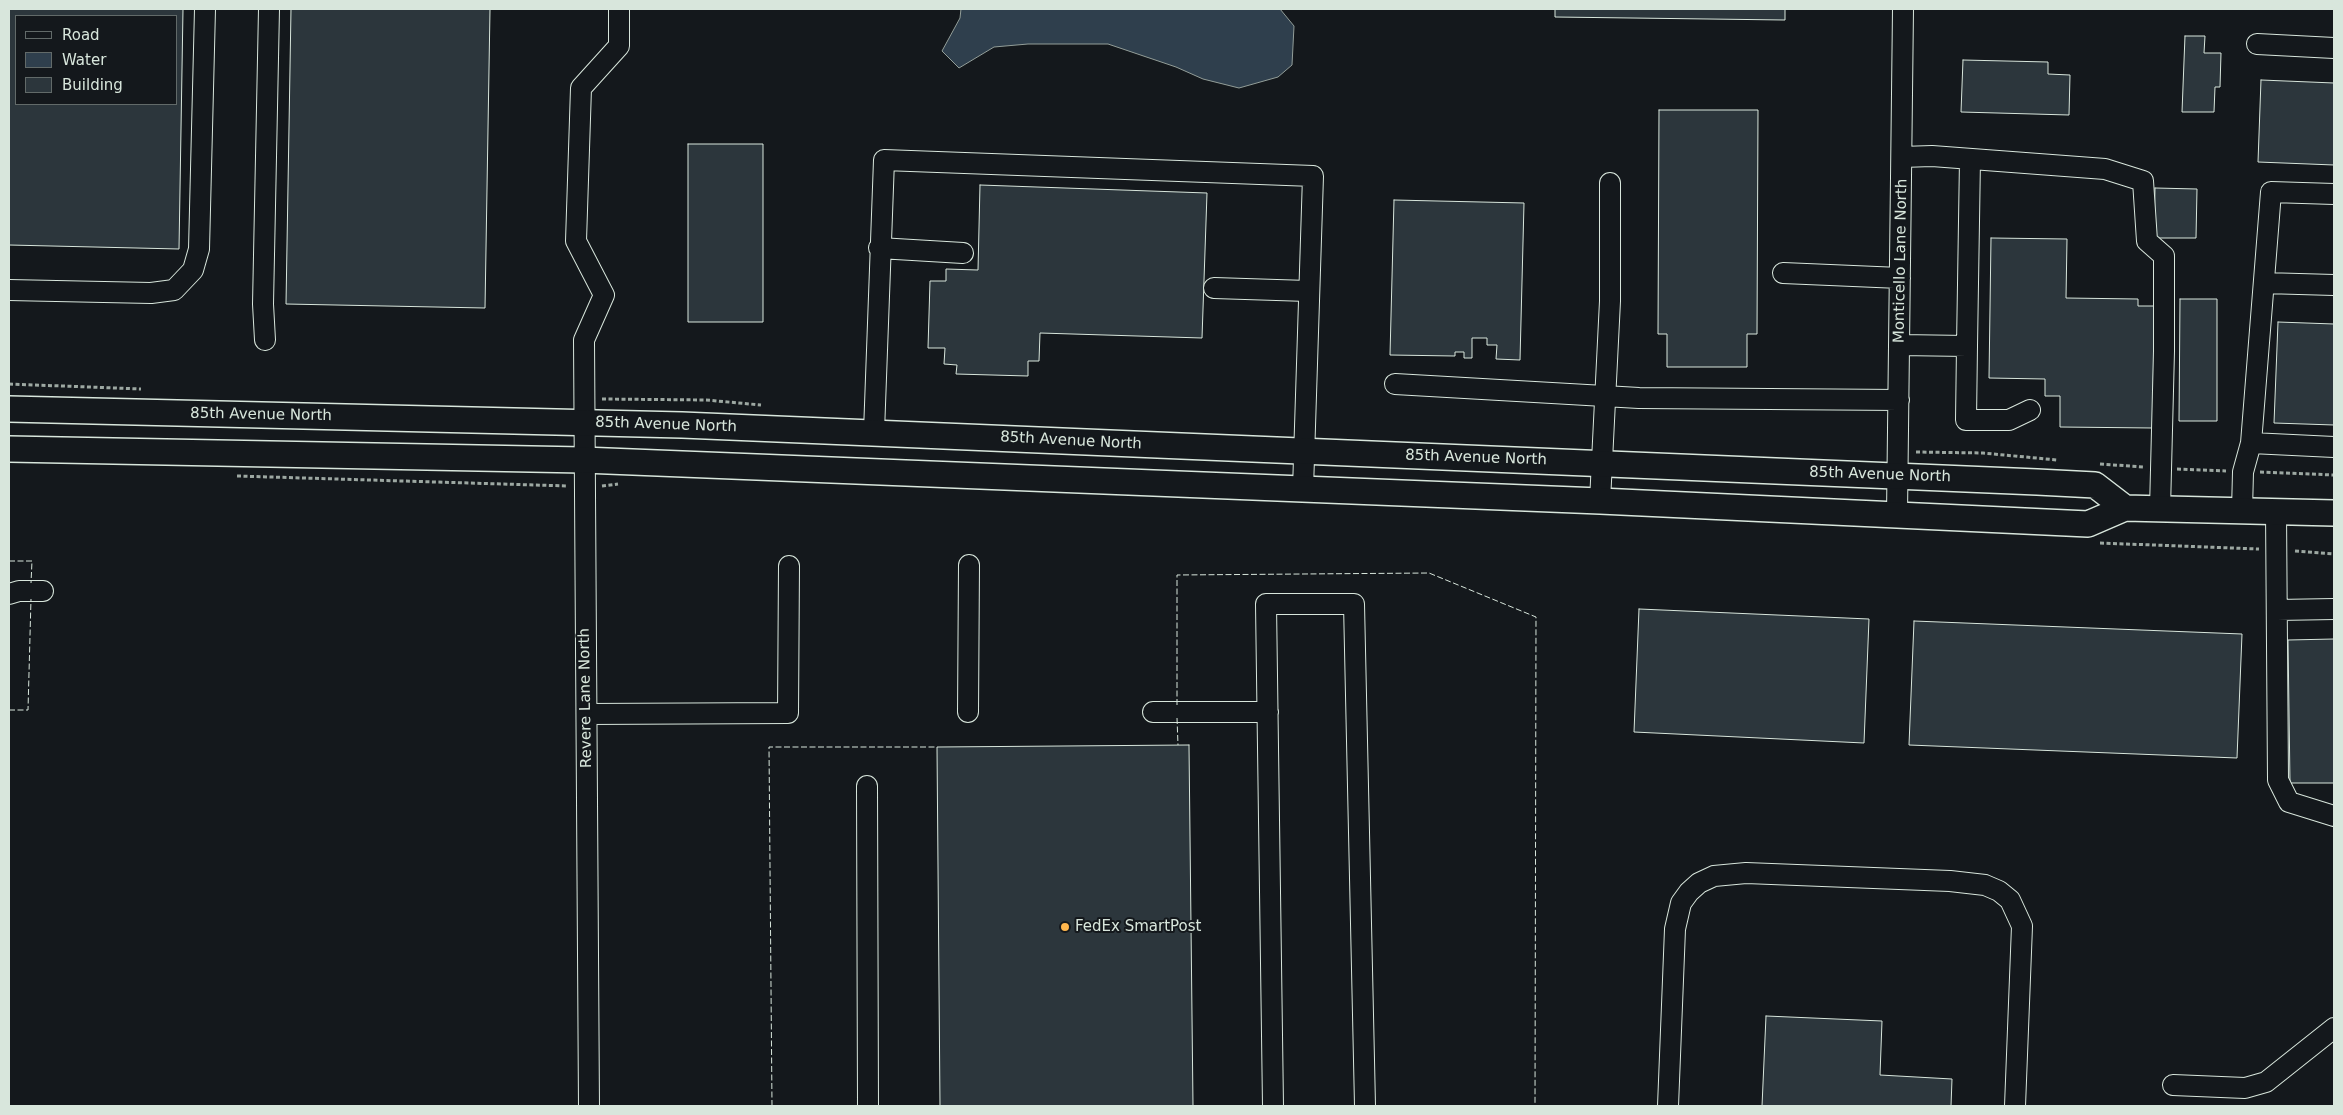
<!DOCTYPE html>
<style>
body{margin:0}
#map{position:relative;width:2343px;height:1115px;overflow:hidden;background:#14181c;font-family:"DejaVu Sans",sans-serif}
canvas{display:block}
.frame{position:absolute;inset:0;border:10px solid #d8e6dc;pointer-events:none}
.legend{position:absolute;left:15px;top:15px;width:162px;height:90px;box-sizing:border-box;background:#14181c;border:1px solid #626a69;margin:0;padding:6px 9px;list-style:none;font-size:15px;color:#d8e6dc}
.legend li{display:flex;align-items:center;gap:10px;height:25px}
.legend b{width:25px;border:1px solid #626a69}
</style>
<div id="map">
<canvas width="2343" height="1115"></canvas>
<div class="frame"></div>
<ul class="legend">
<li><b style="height:6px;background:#14181c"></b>Road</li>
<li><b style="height:14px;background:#2f3f4d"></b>Water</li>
<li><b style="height:14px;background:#2c363c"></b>Building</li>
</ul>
</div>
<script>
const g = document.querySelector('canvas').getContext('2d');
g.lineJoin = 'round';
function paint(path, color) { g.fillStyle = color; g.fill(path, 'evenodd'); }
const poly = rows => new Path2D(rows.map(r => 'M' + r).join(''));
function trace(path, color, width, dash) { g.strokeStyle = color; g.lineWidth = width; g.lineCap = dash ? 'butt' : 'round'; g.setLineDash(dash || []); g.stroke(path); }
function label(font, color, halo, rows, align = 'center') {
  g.font = font + ' "DejaVu Sans",sans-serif'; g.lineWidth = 4; g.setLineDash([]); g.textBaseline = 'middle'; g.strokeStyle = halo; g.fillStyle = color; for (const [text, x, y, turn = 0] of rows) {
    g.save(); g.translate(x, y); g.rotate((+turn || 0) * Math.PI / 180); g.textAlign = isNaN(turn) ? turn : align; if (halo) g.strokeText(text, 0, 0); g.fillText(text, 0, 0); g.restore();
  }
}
const water = poly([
 [961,9,1280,9,1294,26,1292,65,1278,77,1239,88,1203,79,1176,67,1108,44,1028,44,994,47,959,68,942,51,960,18,961,9]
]);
paint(water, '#2f3f4d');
trace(water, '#939e99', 1);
const building = poly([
 [9,9,183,9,179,249,9,245,9,9],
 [16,16,176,16,176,104,16,104,16,16],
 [291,9,490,9,485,308,286,304,291,9],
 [1555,9,1785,9,1785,20,1555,17,1555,9],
 [2185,36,2205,36,2204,53,2221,53,2220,87,2215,87,2214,112,2182,112,2185,36],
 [1963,60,2048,62,2048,74,2070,75,2069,115,1961,112,1963,60],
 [2261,80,2334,83,2334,165,2258,162,2261,80],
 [1659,110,1758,110,1757,334,1747,334,1747,367,1667,367,1667,334,1658,334,1659,110],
 [688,144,763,144,763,322,688,322,688,144],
 [980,185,1207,193,1202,338,1040,333,1039,361,1028,361,1028,376,956,374,957,365,944,364,945,348,928,348,930,281,946,281,946,269,978,270,980,185],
 [2155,188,2197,189,2196,238,2154,238,2155,188],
 [1394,200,1524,203,1520,360,1496,359,1497,345,1487,345,1487,338,1472,338,1472,358,1464,358,1464,352,1455,352,1455,356,1390,355,1394,200],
 [1991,238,2067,239,2066,298,2138,299,2138,306,2154,306,2153,428,2060,427,2060,396,2045,396,2045,379,1989,378,1991,238],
 [2180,299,2217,299,2217,421,2179,421,2180,299],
 [2278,322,2334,324,2334,425,2274,423,2278,322],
 [1639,609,1869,619,1864,743,1634,732,1639,609],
 [1914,621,2242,634,2237,758,1909,745,1914,621],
 [2334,639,2334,783,2290,783,2288,640,2334,639],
 [1189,745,1193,1106,940,1106,937,747,1189,745],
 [1766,1016,1882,1021,1880,1075,1952,1079,1951,1106,1762,1106,1766,1016]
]);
paint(building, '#2c363c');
trace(building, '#d8e6dc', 1);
const minor = poly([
 [2257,44,2334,48],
 [1902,157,1932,156,2105,169,2143,181,2147,241,2164,256,2164,351,2160,509],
 [879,248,963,253],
 [1783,273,1900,278],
 [2264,283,2334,285],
 [1214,288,1308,291],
 [9,290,151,293,174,290,193,270,199,249,205,9],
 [265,340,263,304,269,9],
 [1900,345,1967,346,1966,420,2009,420,2030,410],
 [1967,346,1970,159],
 [1395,384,1639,398,1899,400],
 [874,432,884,160,1313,176,1303,489],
 [2251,443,2334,447],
 [1600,501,1610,301,1610,183],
 [2242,510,2243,472,2251,443,2271,192,2334,194],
 [2276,511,2278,780,2289,802,2334,816],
 [1897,514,1903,9],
 [9,594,19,591,43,591],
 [2277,610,2334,609],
 [968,712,969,565],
 [1153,712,1268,712],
 [587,714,788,713,789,566],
 [867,786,868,1106],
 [2173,1085,2245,1088,2266,1082,2334,1028],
 [589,1106,584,340,604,295,576,241,581,88,619,46,619,9],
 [1273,1106,1266,604,1354,604,1365,1106],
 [1668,1106,1675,929,1681,903,1689,892,1699,883,1714,876,1746,873,1950,881,1985,885,1999,891,2010,900,2022,926,2015,1106]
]);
const major = poly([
 [9,409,682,425,2037,482,2095,485,2125,508],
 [9,449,583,460,1600,501,2088,524,2125,508,2334,513]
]);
trace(minor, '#d8e6dc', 22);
trace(major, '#d8e6dc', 28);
trace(poly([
 [9,384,141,389],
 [602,399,706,400,761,405],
 [1916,452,1983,453,2057,460],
 [2100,464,2144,467],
 [2177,469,2226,471],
 [2260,472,2334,475],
 [237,476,568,486],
 [602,486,618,484],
 [2100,543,2259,549],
 [2295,551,2334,554]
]), '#9da8a2', 3, [4, 2.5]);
trace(minor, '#14181c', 20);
trace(major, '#14181c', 25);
trace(poly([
 [9,561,32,561,31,583],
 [1177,705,1177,575,1429,573,1536,617,1535,1106],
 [9,710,28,710,31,599],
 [1177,718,1178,745],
 [772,1106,769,747,937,747]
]), '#d8e6dc', 1, [6, 2.5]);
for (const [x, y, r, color] of [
 [1065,927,5,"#ffb74d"]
]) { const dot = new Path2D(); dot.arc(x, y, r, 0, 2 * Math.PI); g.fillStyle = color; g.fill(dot); trace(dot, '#14181c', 2); }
label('15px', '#d8e6dc', '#14181c', [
 ["Monticello Lane North",1901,261,-89],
 ["85th Avenue North",261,415,1],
 ["85th Avenue North",666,425,2],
 ["85th Avenue North",1071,441,3],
 ["85th Avenue North",1476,458,2],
 ["85th Avenue North",1880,475,2],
 ["Revere Lane North",586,698,-91]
]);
label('15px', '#d8e6dc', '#14181c', [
 ["FedEx SmartPost",1075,927]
], 'left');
</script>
